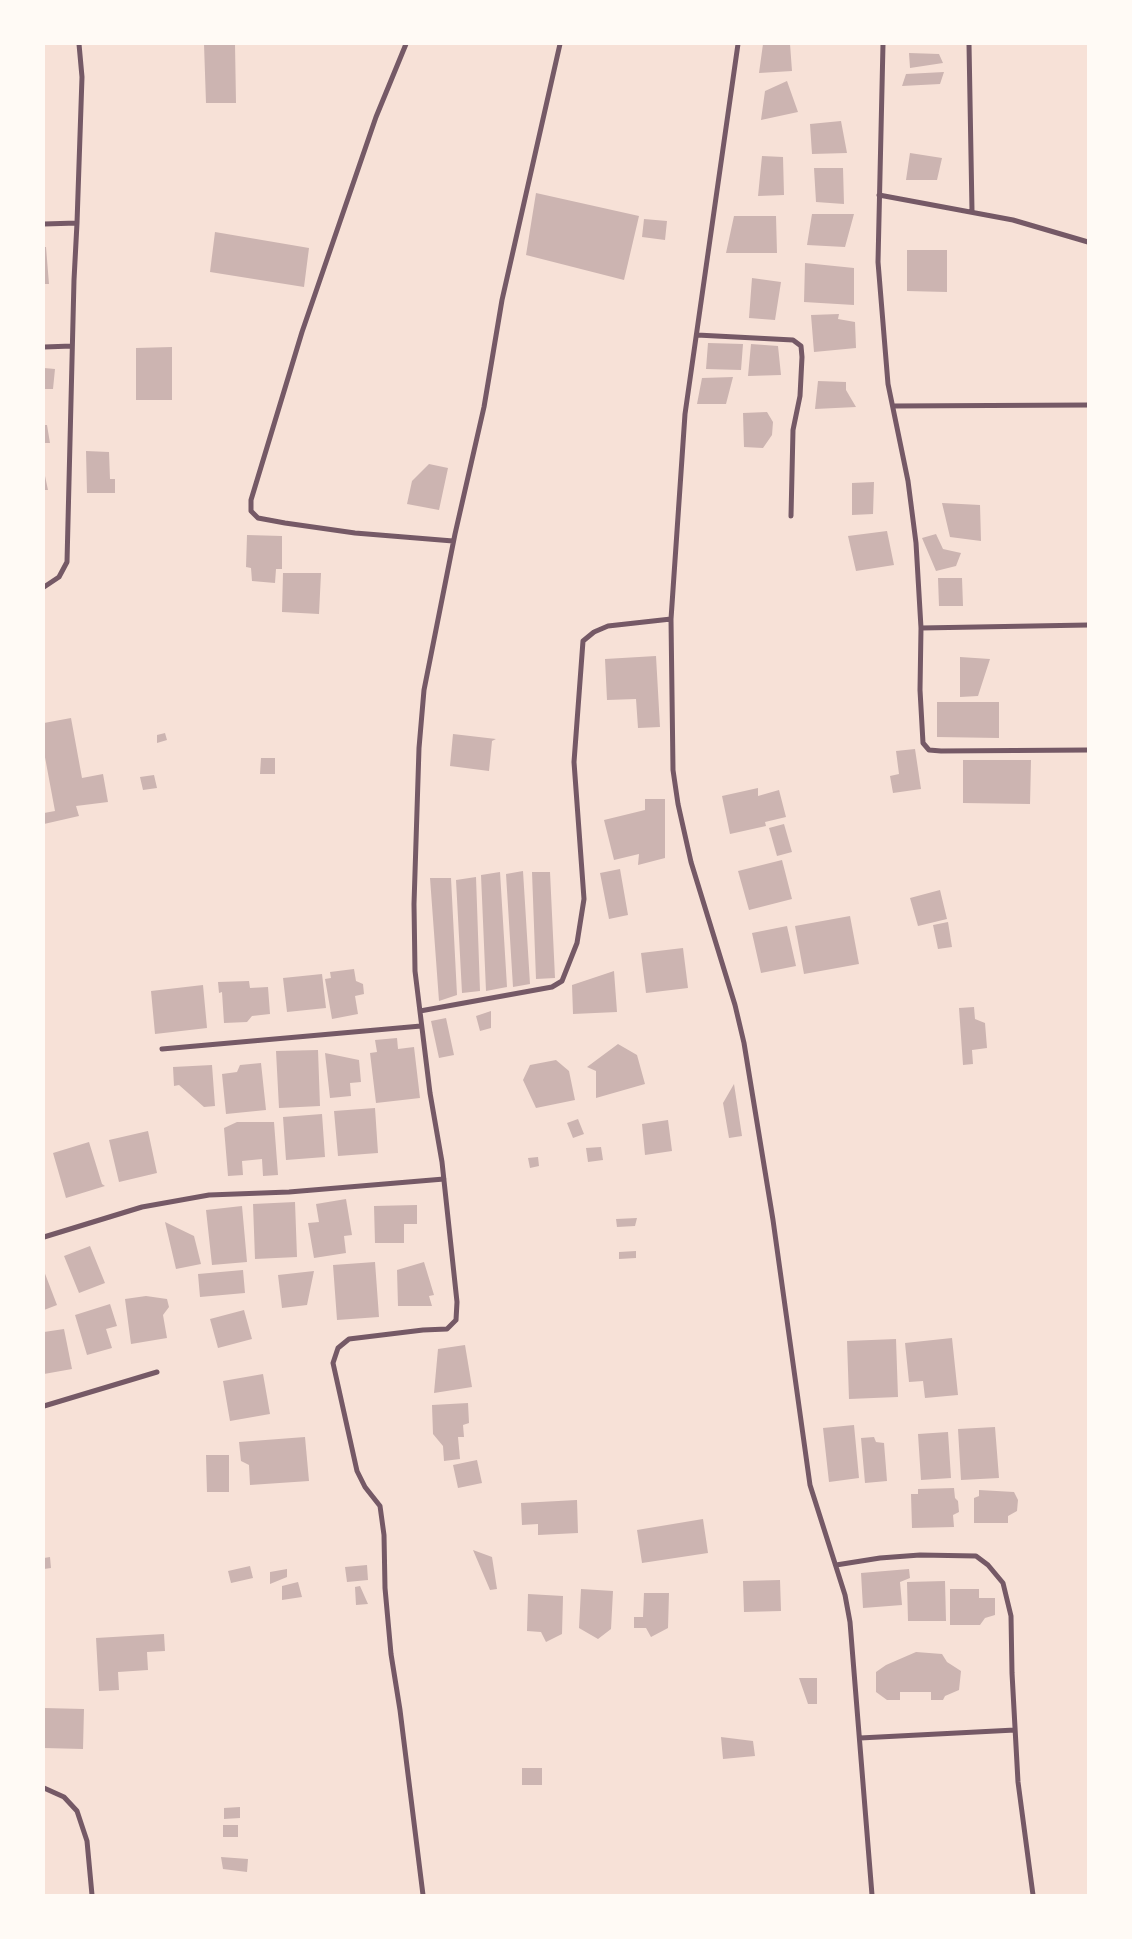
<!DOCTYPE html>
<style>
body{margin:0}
#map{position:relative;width:1132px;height:1939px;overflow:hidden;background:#f7e1d7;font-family:Barlow,sans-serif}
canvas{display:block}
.frame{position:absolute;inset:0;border:45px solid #fffaf5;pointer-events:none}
</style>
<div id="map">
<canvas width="1132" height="1939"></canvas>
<div class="frame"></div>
</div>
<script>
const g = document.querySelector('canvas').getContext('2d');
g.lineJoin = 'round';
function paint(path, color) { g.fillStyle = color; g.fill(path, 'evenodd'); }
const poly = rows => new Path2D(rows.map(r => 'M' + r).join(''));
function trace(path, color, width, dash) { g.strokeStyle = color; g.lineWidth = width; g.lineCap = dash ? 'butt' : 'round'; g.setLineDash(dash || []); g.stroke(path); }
paint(poly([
 [204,44,235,44,236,103,206,103],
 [763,44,790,44,792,71,759,73],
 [909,53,939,54,943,63,910,68],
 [944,72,940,84,902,86,906,74],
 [787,81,798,112,761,120,765,91],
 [841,121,847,153,812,154,810,124],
 [910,153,942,158,937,180,906,180],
 [762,156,783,157,784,195,758,196],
 [814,168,843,168,844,204,816,202],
 [536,193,639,216,624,280,526,255],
 [812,214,854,214,845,247,807,245],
 [734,216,776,216,777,253,726,253],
 [644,219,667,221,665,240,642,237],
 [215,232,309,248,304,287,210,272],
 [44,247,46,247,49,284,44,284],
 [907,250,947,250,947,292,907,291],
 [805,263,854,268,854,305,804,302],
 [752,278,781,282,775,320,749,318],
 [839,314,838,319,855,322,856,348,814,352,811,315],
 [708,343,743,344,741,370,706,369],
 [751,344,778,346,781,375,748,376],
 [172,347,172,400,136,400,136,348],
 [44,368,55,369,53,389,44,389],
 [733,377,726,404,697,404,702,378],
 [818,381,846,382,846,390,856,407,815,409],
 [767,412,773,422,772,435,763,448,744,447,743,413],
 [44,425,47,425,50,443,44,443],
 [86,451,109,452,110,479,115,479,115,493,87,493],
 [429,464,448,468,439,510,407,504,412,481],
 [44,476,45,476,48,490,44,490],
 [874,482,873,514,852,515,852,483],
 [942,503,980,505,981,541,950,537],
 [887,531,894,565,856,571,848,536],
 [936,534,943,549,961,553,956,566,936,571,922,538],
 [247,535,282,536,282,569,276,569,275,583,252,581,251,568,246,567],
 [283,573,321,573,319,614,282,612],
 [938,578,962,578,963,606,939,606],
 [656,656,660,727,638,728,636,699,607,700,605,659],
 [960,657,990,659,978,696,960,697],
 [937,702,999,702,999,738,937,737],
 [71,718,82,778,103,774,108,802,76,806,79,816,44,824,44,813,55,811,44,752,44,723],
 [165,733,167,740,157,743,157,735],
 [453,734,496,739,492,741,489,771,450,766],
 [915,749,921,789,893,793,890,776,899,774,896,751],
 [261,758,275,758,275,774,260,774],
 [963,760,1031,760,1030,804,963,803],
 [154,775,157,788,143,790,140,777],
 [758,788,758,796,779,790,786,817,765,822,766,826,730,834,722,796],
 [645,799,665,799,665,858,638,865,639,854,614,860,604,820,645,810],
 [784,824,792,852,777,856,769,828],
 [782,860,792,899,749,910,738,871],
 [620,869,628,915,609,919,600,873],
 [523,871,530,984,513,987,506,874],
 [500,872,507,987,486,991,481,875],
 [532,872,550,872,555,978,536,979],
 [476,877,480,991,462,993,456,880],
 [430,878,451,878,457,995,439,1001],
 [940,890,947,919,918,926,910,898],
 [850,916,859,964,804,974,795,926],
 [948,922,952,947,938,949,933,925],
 [787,926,796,966,761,973,752,933],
 [683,948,688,988,646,993,641,953],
 [354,969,356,981,363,984,364,994,355,996,358,1014,332,1019,325,979,331,978,330,972],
 [614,971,617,1012,573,1014,572,985],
 [322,974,326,1008,287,1012,283,978],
 [249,981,250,988,268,987,270,1014,252,1016,247,1022,224,1023,222,992,219,993,218,982],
 [203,985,207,1028,155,1034,151,991],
 [974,1007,975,1019,985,1023,987,1048,972,1050,973,1064,963,1065,959,1008],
 [491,1011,491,1028,480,1031,476,1016],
 [446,1018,454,1055,439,1058,431,1021],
 [397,1038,398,1049,414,1047,420,1098,376,1103,370,1053,377,1052,375,1040],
 [618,1044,637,1055,645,1084,596,1098,596,1071,587,1067],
 [318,1050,320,1106,279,1108,276,1051],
 [325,1053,359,1060,361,1082,350,1083,351,1096,330,1098],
 [556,1060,569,1071,575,1100,536,1108,523,1080,530,1065],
 [261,1063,266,1110,226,1114,222,1074,237,1072,240,1065],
 [212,1065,215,1106,204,1107,179,1085,174,1086,173,1067],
 [734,1084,742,1136,729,1138,723,1103],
 [375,1108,378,1153,338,1156,334,1111],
 [322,1114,325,1157,286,1160,283,1117],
 [578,1119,584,1134,573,1138,567,1123],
 [668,1120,672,1151,645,1155,642,1124],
 [237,1122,274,1122,278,1175,263,1176,262,1159,242,1161,243,1175,228,1176,224,1128],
 [148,1131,157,1173,119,1182,109,1140],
 [89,1142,102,1184,105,1186,66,1198,53,1153],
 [601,1147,603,1160,588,1162,586,1148],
 [538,1157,539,1166,530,1168,528,1158],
 [346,1199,352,1235,344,1236,346,1253,314,1258,308,1223,319,1222,316,1204],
 [295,1202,297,1257,255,1259,253,1204],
 [417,1205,417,1224,404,1224,404,1243,375,1243,374,1206],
 [242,1206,247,1262,212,1265,206,1210],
 [637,1218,635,1226,617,1227,616,1219],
 [165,1222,194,1236,201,1264,176,1269],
 [90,1246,105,1283,79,1293,64,1256],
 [636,1251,636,1258,619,1259,619,1252],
 [375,1262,379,1317,337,1320,333,1265],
 [424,1262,434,1295,429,1296,432,1306,398,1306,397,1270],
 [243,1270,245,1293,200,1297,198,1274],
 [44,1271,57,1305,44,1310],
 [314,1271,307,1305,282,1308,278,1275],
 [146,1296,167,1299,169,1307,163,1315,167,1338,131,1344,125,1299],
 [110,1304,117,1326,106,1329,112,1348,87,1355,75,1315],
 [244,1310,252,1339,218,1348,210,1319],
 [64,1329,72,1369,44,1374,44,1332],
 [952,1338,958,1395,925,1398,923,1381,909,1382,905,1343],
 [896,1339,898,1397,849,1399,847,1341],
 [465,1345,472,1387,434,1393,438,1349],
 [263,1374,270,1414,230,1421,223,1381],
 [468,1403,469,1423,463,1425,464,1437,458,1437,460,1459,444,1461,443,1446,433,1434,432,1405],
 [854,1425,859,1478,829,1482,823,1428],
 [995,1427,999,1478,961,1480,958,1429],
 [948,1432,951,1478,921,1480,918,1434],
 [305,1437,309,1481,250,1485,249,1465,241,1461,239,1442],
 [874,1437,876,1442,884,1443,887,1481,865,1483,861,1438],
 [206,1455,229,1455,229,1492,207,1492],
 [477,1460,482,1483,458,1488,453,1465],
 [954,1488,955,1498,958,1501,959,1512,953,1515,954,1527,912,1528,911,1494,918,1494,918,1489],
 [979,1490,1014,1492,1018,1500,1017,1511,1008,1516,1008,1523,974,1523,974,1498,979,1496],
 [577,1500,578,1533,538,1535,538,1524,522,1525,521,1503],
 [703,1519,708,1553,642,1563,637,1530],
 [473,1550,492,1557,497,1589,490,1590],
 [50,1557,51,1568,44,1569,44,1558],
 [367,1565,368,1580,347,1582,345,1567],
 [250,1566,253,1578,231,1583,228,1571],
 [287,1569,287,1577,270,1584,270,1572],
 [909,1569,910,1578,900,1582,902,1605,863,1608,861,1573],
 [780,1580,781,1611,744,1612,743,1581],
 [945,1581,946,1621,908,1621,907,1582],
 [298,1582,302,1597,282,1600,282,1586],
 [360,1586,368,1604,356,1605,355,1587],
 [581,1589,613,1591,611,1629,598,1639,579,1628],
 [950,1589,979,1589,979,1598,995,1598,995,1615,985,1618,980,1625,950,1625],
 [644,1593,669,1593,668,1628,651,1637,646,1628,634,1628,634,1617,643,1617],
 [528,1594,563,1596,562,1634,546,1642,541,1632,527,1631],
 [164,1634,165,1651,147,1652,148,1670,118,1672,119,1690,99,1691,96,1638],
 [916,1652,942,1654,947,1662,961,1671,959,1690,945,1696,943,1700,931,1700,931,1692,900,1692,900,1700,887,1700,876,1692,876,1672,886,1665],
 [799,1678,817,1678,817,1704,808,1704],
 [44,1708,84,1709,83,1749,44,1748],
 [721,1737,753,1741,755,1756,723,1759],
 [522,1768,542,1768,542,1785,522,1785],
 [240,1807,240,1818,224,1819,224,1808],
 [223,1825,238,1825,238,1837,223,1837],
 [221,1857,248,1859,247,1872,223,1869]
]), '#ccb4b1');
trace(poly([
 [406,44,376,117,302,332,251,500,251,511,258,518,285,523,355,533,453,541],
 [738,44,685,414,671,619,673,770,678,804,691,862,735,1005,744,1043,773,1220,810,1485,845,1595,850,1622,872,1895],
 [883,44,878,262,888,384,908,481,916,543,921,628,920,690,923,743,929,750,941,751,1088,750],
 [969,44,972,211],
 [879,195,1013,220,1088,242],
 [44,224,77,223],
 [697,335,793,340,801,346,802,357,800,396,793,430,791,516],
 [44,347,72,346],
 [893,406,1088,405],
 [44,587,59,577,67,562,74,280,77,223,82,77,79,44],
 [921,628,1088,625],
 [420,1011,552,987,562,981,577,943,584,899,574,762,583,641,594,632,608,626,671,619],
 [162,1049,421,1026],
 [44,1237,142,1207,209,1195,289,1192,444,1179],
 [44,1406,157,1372],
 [836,1565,880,1558,920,1555,976,1556,988,1565,1003,1583,1011,1616,1012,1673,1018,1782,1033,1895],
 [860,1738,1015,1730],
 [44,1788,64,1797,77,1811,87,1841,92,1895],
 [423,1895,400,1710,391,1654,385,1588,384,1535,380,1506,365,1487,357,1471,333,1363,338,1348,349,1339,423,1330,447,1329,456,1320,457,1302,442,1162,430,1093,415,971,414,904,419,748,424,690,455,534,484,407,502,300,560,44]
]), '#755966', 5);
</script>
